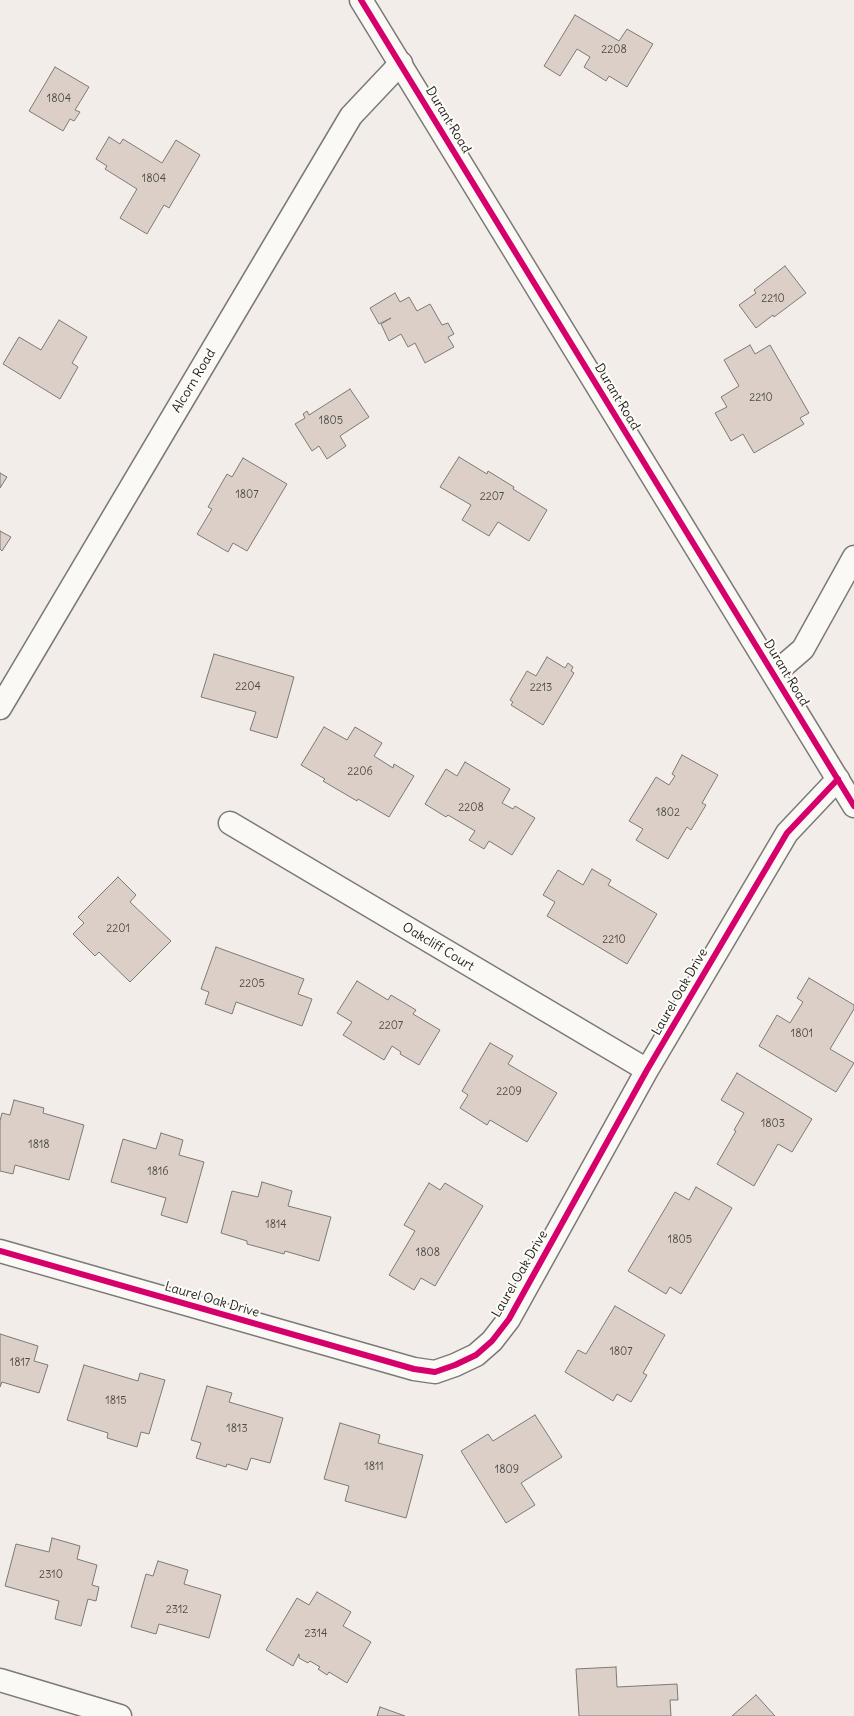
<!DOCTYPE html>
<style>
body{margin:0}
canvas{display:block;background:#f2ede8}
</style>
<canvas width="854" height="1716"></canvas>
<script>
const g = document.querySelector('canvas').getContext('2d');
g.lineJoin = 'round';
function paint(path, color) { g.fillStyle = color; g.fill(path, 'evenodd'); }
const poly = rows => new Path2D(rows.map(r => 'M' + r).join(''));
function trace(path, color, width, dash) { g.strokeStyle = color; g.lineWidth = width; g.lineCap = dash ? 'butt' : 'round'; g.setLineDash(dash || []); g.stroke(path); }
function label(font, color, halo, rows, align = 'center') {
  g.font = font + ' Delius,sans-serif'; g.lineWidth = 4; g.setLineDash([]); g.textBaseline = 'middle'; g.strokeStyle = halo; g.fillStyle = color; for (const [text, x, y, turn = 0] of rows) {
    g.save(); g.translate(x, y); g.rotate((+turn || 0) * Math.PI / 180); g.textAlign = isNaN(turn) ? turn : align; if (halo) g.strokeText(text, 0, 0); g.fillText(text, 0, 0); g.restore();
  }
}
const building = poly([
 [575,15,619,41,627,29,653,44,627,87,609,76,606,81,584,67,590,57,577,49,560,76,544,66,575,15],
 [55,67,89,87,75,110,80,112,74,121,70,119,63,131,29,111,55,67],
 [109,137,120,144,123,139,162,163,176,140,200,155,169,208,164,205,147,234,120,218,137,189,105,169,107,166,96,159,109,137],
 [785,266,806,293,774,317,773,315,756,328,739,305,756,293,754,290,785,266],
 [395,293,400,302,409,297,417,311,430,304,442,325,448,323,454,334,448,337,454,347,425,363,415,343,408,347,401,334,389,341,381,324,391,318,379,324,370,308,395,293],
 [59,320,87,337,72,363,78,367,60,399,3,364,19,337,41,350,59,320],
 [750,345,755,354,770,345,809,413,800,418,804,424,754,453,743,434,731,441,715,413,727,407,721,397,739,386,724,360,750,345],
 [350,389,369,417,340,436,346,446,327,459,319,446,312,451,295,424,305,418,303,414,307,411,309,415,350,389],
 [459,457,487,474,488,471,514,487,513,489,547,510,529,541,498,522,489,536,462,520,471,505,440,487,459,457],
 [243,458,287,484,247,551,233,543,228,552,197,534,212,509,208,507,227,474,232,477,243,458],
 [0,473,7,477,0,488,0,473],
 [0,531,11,537,2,551,0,549,0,531],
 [214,654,294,677,277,738,250,730,256,712,201,697,214,654],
 [547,657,565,668,568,663,573,667,571,671,574,673,543,725,511,705,513,702,510,700,527,671,536,676,547,657],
 [324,727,347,740,355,727,382,743,374,756,393,768,394,764,414,776,389,817,358,799,357,801,323,781,325,779,301,765,324,727],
 [682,755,718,775,702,803,706,805,691,830,687,827,668,859,636,840,643,829,629,821,656,777,669,785,675,776,672,774,682,755],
 [465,762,510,789,502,803,513,809,515,806,535,818,512,855,489,841,484,849,469,840,475,831,448,815,446,817,425,804,446,769,457,776,465,762],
 [592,869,611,880,608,885,657,914,627,964,547,916,555,902,543,895,558,870,583,885,592,869],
 [118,877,136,895,130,902,171,941,130,982,99,952,95,956,73,934,84,923,78,917,118,877],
 [216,947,304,979,298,994,312,999,302,1026,236,1002,232,1014,205,1004,209,992,201,989,216,947],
 [809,978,854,1005,854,1009,830,1049,854,1063,836,1092,759,1046,777,1015,790,1023,803,1002,797,998,809,978],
 [357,981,388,1000,391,995,416,1010,413,1014,440,1030,419,1065,400,1054,401,1052,392,1046,384,1060,343,1035,352,1022,337,1013,357,981],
 [490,1043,513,1056,508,1064,557,1093,527,1142,490,1120,487,1125,460,1108,468,1095,462,1091,490,1043],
 [737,1073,812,1119,792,1152,778,1144,754,1186,717,1164,736,1131,734,1130,744,1113,721,1100,737,1073],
 [14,1100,44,1108,43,1113,84,1125,69,1180,15,1165,13,1174,0,1171,0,1121,2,1113,10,1115,14,1100],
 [161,1133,183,1140,179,1155,204,1162,187,1223,161,1215,166,1198,111,1182,123,1139,156,1149,161,1133],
 [262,1182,292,1191,288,1206,331,1217,319,1261,285,1251,284,1254,247,1244,247,1241,221,1233,232,1191,258,1197,262,1182],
 [429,1183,440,1190,445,1183,483,1206,435,1286,421,1278,414,1290,389,1275,415,1231,404,1225,429,1183],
 [696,1187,732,1208,681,1294,670,1287,666,1294,628,1271,675,1192,689,1200,696,1187],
 [615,1306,665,1335,643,1373,647,1375,631,1402,617,1394,613,1401,565,1372,578,1350,586,1354,615,1306],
 [0,1334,38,1346,34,1361,48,1365,39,1393,2,1382,0,1387,0,1334],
 [84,1365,138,1381,140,1373,165,1380,149,1434,141,1432,137,1447,107,1438,108,1433,67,1420,84,1365],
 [207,1386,232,1393,229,1402,283,1418,270,1463,251,1458,247,1470,227,1464,226,1467,196,1458,201,1443,191,1440,207,1386],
 [535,1415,562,1457,521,1483,535,1505,506,1523,461,1451,488,1434,493,1441,535,1415],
 [340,1423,380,1435,378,1443,423,1455,406,1518,345,1501,349,1486,324,1479,340,1423],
 [52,1538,80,1546,77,1559,97,1565,92,1585,99,1587,96,1601,88,1599,81,1626,55,1619,59,1601,5,1586,16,1544,49,1552,52,1538],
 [158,1561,188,1570,184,1584,221,1595,209,1638,159,1624,156,1634,131,1627,146,1574,153,1576,158,1561],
 [317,1592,351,1612,343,1626,371,1642,347,1683,329,1672,327,1675,318,1669,320,1667,310,1661,308,1663,299,1658,299,1654,293,1666,266,1650,297,1598,309,1605,317,1592],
 [616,1667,617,1687,677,1684,678,1700,670,1700,671,1716,579,1716,576,1669,616,1667],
 [756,1695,775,1716,732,1716,756,1695],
 [380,1707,405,1716,377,1716,380,1707]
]);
paint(building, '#dbcfc7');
trace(building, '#7c7a78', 1);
const minor = poly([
 [774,674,803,649,854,557],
 [0,708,351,116,401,63],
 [230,823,647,1070],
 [0,1251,414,1369,435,1372,455,1365,476,1355,492,1341,509,1319,647,1070,787,833,838,779],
 [0,1680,120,1716]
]);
const tertiary = poly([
 [361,0,854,806]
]);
trace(minor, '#7c7a78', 25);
trace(tertiary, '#7c7a78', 25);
trace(minor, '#faf9f6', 22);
trace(tertiary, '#faf9f6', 22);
trace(poly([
 [361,0,854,806],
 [0,1251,414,1369,435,1372,455,1365,476,1355,492,1341,509,1319,647,1070,787,833,838,779]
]), '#d6006c', 6);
label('11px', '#4c4947', null, [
 ["2208",614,50],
 ["1804",59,99],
 ["1804",154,179],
 ["2210",773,299],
 ["2210",761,398],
 ["1805",331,421],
 ["1807",247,495],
 ["2207",492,497],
 ["2204",248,687],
 ["2213",541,688],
 ["2206",360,772],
 ["2208",471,808],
 ["1802",668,813],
 ["2201",118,929],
 ["2210",614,940],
 ["2205",252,984],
 ["2207",391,1026],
 ["1801",802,1034],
 ["2209",509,1092],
 ["1803",773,1124],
 ["1818",39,1145],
 ["1816",158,1172],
 ["1814",276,1225],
 ["1805",680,1240],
 ["1808",428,1253],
 ["1807",621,1352],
 ["1817",20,1363],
 ["1815",116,1401],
 ["1813",237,1429],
 ["1811",374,1467],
 ["1809",507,1470],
 ["2310",51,1575],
 ["2312",177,1610],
 ["2314",316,1634]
]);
label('13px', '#1c1c1c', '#fdfcf7', [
 ["Durant Road",448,120,59],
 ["Alcorn Road",194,381,-59],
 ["Durant Road",617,397,59],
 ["Durant Road",786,673,59],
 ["Oakcliff Court",438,947,31],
 ["Laurel Oak Drive",680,992,-60],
 ["Laurel Oak Drive",520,1274,-60],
 ["Laurel Oak Drive",212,1300,16]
]);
</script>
